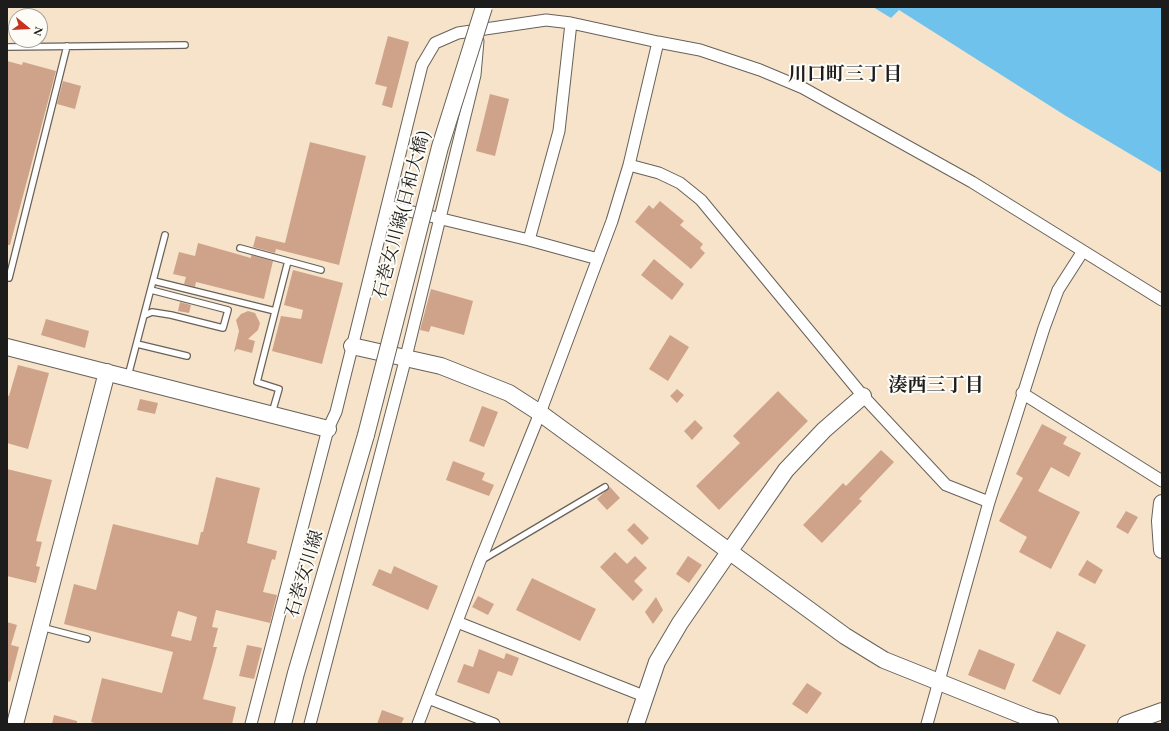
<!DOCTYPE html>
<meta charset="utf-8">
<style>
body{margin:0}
#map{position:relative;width:1169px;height:731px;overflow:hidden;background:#f6e3ca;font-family:"EB Garamond",serif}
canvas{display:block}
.frame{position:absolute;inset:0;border:8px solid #1c1c1c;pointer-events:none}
.north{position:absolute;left:8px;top:8px;width:40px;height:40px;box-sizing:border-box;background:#fdfcf7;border:1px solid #a3a29f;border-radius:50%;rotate:108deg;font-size:11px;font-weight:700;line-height:16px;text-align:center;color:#1c1c1c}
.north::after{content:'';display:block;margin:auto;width:14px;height:18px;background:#c8321e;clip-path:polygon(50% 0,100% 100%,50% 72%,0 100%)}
</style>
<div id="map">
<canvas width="1169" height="731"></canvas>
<div class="frame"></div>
<div class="north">N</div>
</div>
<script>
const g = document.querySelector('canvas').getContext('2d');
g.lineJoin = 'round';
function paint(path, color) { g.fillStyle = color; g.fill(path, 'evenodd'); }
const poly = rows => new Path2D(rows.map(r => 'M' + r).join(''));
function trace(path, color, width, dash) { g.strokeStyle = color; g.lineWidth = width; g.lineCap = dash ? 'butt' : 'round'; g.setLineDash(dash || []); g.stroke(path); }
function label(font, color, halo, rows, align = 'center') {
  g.font = font + ' "EB Garamond","Noto Serif JP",serif'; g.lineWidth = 4; g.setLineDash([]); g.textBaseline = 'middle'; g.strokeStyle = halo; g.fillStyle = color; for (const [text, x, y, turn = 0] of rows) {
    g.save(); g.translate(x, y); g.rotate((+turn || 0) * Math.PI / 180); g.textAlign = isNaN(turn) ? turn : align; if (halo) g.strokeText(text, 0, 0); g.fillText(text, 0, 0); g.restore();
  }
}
paint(poly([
 [873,7,1162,7,1162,173,1066,116,899,10,891,18]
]), '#6fc2eb');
paint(poly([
 [388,36,409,42,392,108,382,105,387,87,375,84],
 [7,61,22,65,23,62,56,71,10,245,7,245],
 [63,81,81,86,75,109,57,104],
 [490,94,509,99,495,156,476,151],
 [310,142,366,156,339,265,276,249,275,253,253,247,256,236,285,243],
 [660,201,684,221,680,225,703,244,700,248,705,253,691,269,635,222,649,205,653,209],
 [198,243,251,258,251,255,273,261,264,299,196,282,195,287,184,284,186,277,173,274,179,252,195,256],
 [654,259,684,284,672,300,641,275],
 [293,270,343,283,322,364,272,351,281,316,301,319,303,310,284,305],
 [431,289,473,301,464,335,431,326,429,332,420,330],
 [180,302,191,305,189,313,178,311],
 [248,311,255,313,260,323,258,330,248,339,255,341,252,353,237,349,234,352,239,331,236,320,241,314],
 [46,319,89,331,85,348,41,335],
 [670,335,689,347,668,381,649,369],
 [18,365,49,373,28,449,7,443,7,395,9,396],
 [677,389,684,395,677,403,670,396],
 [778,391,808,421,719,510,696,486,740,443,733,436],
 [140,399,158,403,155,414,137,410],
 [482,406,498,412,484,447,469,441],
 [695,420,703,428,692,440,684,431],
 [1042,424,1067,437,1063,444,1081,453,1069,477,1051,467,1038,491,1080,512,1051,569,1019,552,1027,537,999,521,1023,478,1016,474],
 [881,450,894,462,859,499,862,501,822,543,803,525,843,483,846,486],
 [453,461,485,473,482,480,494,485,489,496,446,480],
 [7,469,52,480,36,541,42,542,36,566,40,567,36,583,7,576],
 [216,477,260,488,247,543,277,551,275,560,272,559,263,592,277,595,270,623,216,610,212,627,218,628,213,647,217,647,203,699,236,707,232,724,98,724,91,722,102,678,162,693,173,652,64,624,74,584,96,590,113,524,198,545,201,532,203,532],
 [178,611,197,617,191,641,171,636],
 [610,487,620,498,607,510,597,499],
 [1126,511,1138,517,1128,534,1116,527],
 [634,523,649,538,642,545,627,530],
 [615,552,627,564,635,556,647,568,634,581,643,590,633,601,600,567],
 [688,556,702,565,689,583,676,574],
 [1087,560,1103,570,1095,584,1078,575],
 [394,566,438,586,428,610,372,585,379,569,391,574],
 [532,578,596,609,580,641,516,610],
 [478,596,494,604,488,615,472,607],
 [656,597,663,610,653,624,645,612],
 [7,622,17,625,11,645,19,647,10,682,7,681],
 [1057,631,1086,645,1060,695,1032,681],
 [247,645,262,648,254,679,239,676],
 [479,649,504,659,506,653,519,658,512,676,498,671,489,694,457,682,464,664,473,667],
 [979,649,1015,664,1005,690,968,675],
 [807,683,822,693,807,714,792,704],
 [382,710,404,718,401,724,377,724],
 [54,715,77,721,77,724,52,724]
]), '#cfa389');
const lane = poly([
 [7,47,185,45],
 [240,248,321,270],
 [9,278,67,46],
 [154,281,275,311],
 [145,315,152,312,171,315,223,328,228,310,151,290],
 [137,344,187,356],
 [128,376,165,235],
 [272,413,279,389,257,382,288,261],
 [482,560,605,487],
 [41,627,87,639]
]);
const street = poly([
 [629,165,659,173,680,183,701,200,863,396,946,485,989,502],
 [388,206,529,240,598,259],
 [529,240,559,131,571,23],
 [1022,393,1162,481],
 [457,622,644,696],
 [428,698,494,724],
 [251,724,328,429,336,412,422,65,435,43,458,33,546,20,571,23,658,42,700,50,760,70,803,88,972,182,1162,300],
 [310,724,406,357,475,75,478,41],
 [418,724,480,561,540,413,612,221,629,165,658,42],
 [927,724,989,502,1044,328,1058,290,1083,251]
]);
const secondary = poly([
 [352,346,441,366,509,393,540,413,845,636,884,660,1034,720,1050,724],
 [7,347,328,429],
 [1162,503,1160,521,1162,550],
 [15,724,107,372],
 [283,724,296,673,366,435],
 [636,724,657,662,680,623,729,552,786,470,824,430,863,396],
 [1126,724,1162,711]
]);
trace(lane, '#686259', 8);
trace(street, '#686259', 13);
trace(secondary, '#686259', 18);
trace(lane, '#fff', 5.5);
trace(street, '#fff', 11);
trace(secondary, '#fff', 16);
const secondaryBridge = poly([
 [366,435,440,147,484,7]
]);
trace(secondaryBridge, '#686259', 18, []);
trace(secondaryBridge, '#fff', 16);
label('18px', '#1c1c1c', '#fdfcf7', [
 ["石巻女川線(日和大橋)",402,215,-75],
 ["石巻女川線",305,574,-73]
]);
label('bold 19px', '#1c1c1c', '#fdfcf7', [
 ["川口町三丁目",845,75],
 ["湊西三丁目",936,386]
]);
</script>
